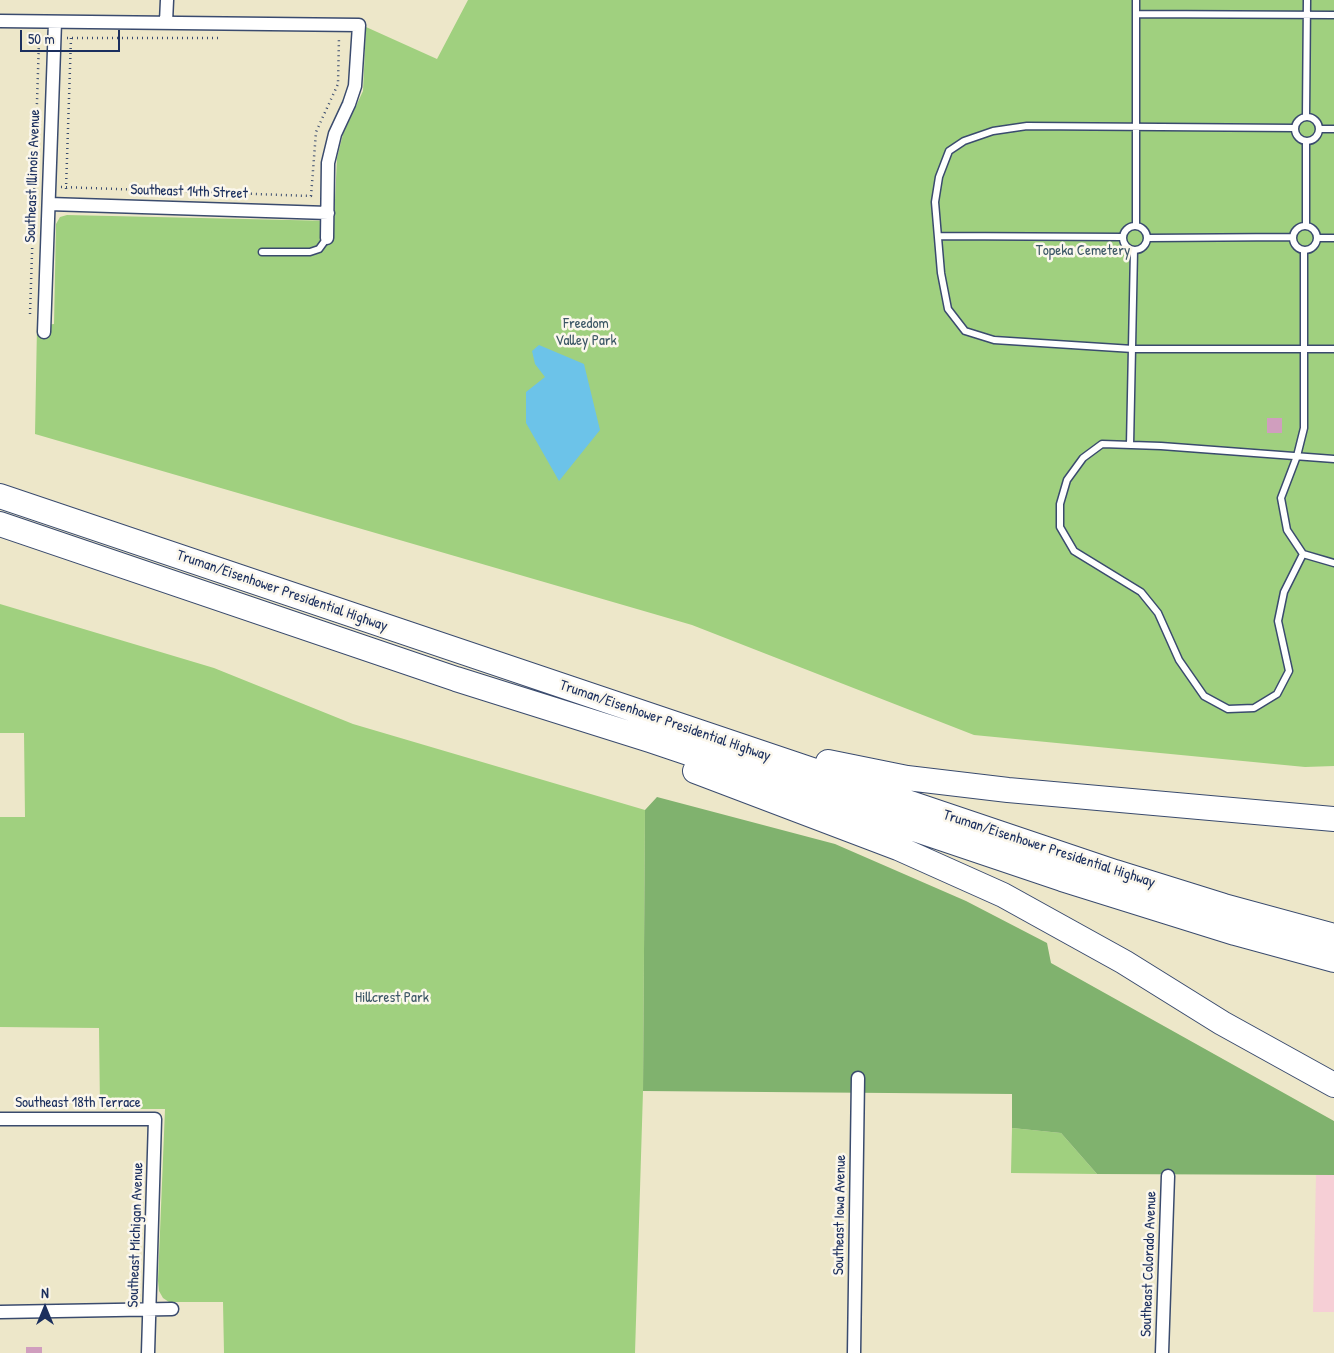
<!DOCTYPE html>
<style>
body{margin:0}
#map{position:relative;width:1334px;height:1353px;overflow:hidden;background:#ede7c9;font-family:"Patrick Hand",sans-serif}
canvas{display:block}
.north{position:absolute;left:20px;top:1283px;width:50px;height:50px;-webkit-text-stroke:4px #fbf7ec;paint-order:stroke;rotate:0deg;font-size:14px;font-weight:700;line-height:20px;text-align:center;color:#1b2f5e}
.north::after{content:'';display:block;margin:auto;width:18px;height:22px;background:#1b2f5e;clip-path:polygon(50% 0,100% 100%,50% 72%,0 100%)}
.scale{position:absolute;left:20px;top:30px;width:100px;height:22px;box-sizing:border-box;border:2px solid #1b2f5e;border-top:0;padding-left:6px;font-size:15px;line-height:18px;white-space:nowrap;color:#1b2f5e;-webkit-text-stroke:4px #fbf7ec;paint-order:stroke}
</style>
<div id="map">
<canvas width="1334" height="1353"></canvas>
<div class="north">N</div>
<div class="scale">50 m</div>
</div>
<script>
const g = document.querySelector('canvas').getContext('2d');
g.lineJoin = 'round';
function paint(path, color) { g.fillStyle = color; g.fill(path, 'evenodd'); }
const poly = rows => new Path2D(rows.map(r => 'M' + r).join(''));
function trace(path, color, width, dash) { g.strokeStyle = color; g.lineWidth = width; g.lineCap = dash ? 'butt' : 'round'; g.setLineDash(dash || []); g.stroke(path); }
function label(font, color, halo, rows, align = 'center') {
  g.font = font + ' "Patrick Hand",sans-serif'; g.lineWidth = 5; g.setLineDash([]); g.textBaseline = 'middle'; g.strokeStyle = halo; g.fillStyle = color; for (const [text, x, y, turn = 0] of rows) {
    g.save(); g.translate(x, y); g.rotate((+turn || 0) * Math.PI / 180); g.textAlign = isNaN(turn) ? turn : align; if (halo) g.strokeText(text, 0, 0); g.fillText(text, 0, 0); g.restore();
  }
}
paint(poly([
 [1316,1175,1334,1175,1334,1312,1313,1312]
]), '#f6cfd6');
paint(poly([
 [468,0,1334,0,1334,766,1305,767,974,735,692,625,35,434,37,326,54,324,56,224,60,217,67,215,334,221,337,158,343,134,363,91,366,27,437,59],
 [0,604,214,668,353,724,645,810,643,1091,635,1353,224,1353,223,1302,169,1302,163,1298,159,1291,158,1281,165,1109,100,1109,99,1028,0,1027,0,817,25,817,24,733,0,733],
 [1012,1128,1061,1133,1097,1174,1011,1173]
]), '#a0d07f');
paint(poly([
 [657,797,835,844,966,901,1047,943,1051,963,1334,1121,1334,1175,1097,1174,1061,1133,1012,1128,1012,1094,643,1091,645,810]
]), '#80b26e');
paint(poly([
 [539,345,584,364,600,430,559,481,526,423,526,392,545,377,535,364,532,351]
]), '#6cc3e9');
paint(poly([
 [1267,418,1282,418,1282,433,1267,433],
 [26,1347,42,1347,42,1353,26,1353]
]), '#d09ebe');
const service = poly([
 [1136,0,1136,225],
 [1136,14,1334,15],
 [1306,116,1307,0],
 '1295 129a12 12 0 1 1 24 0a12 12 0 1 1-24 0Z',
 [1295,128,1027,126,993,131,964,141,949,151,939,177,935,202,941,273,948,309,965,331,994,340,1133,349,1334,349],
 [1320,129,1334,129],
 [1306,141,1306,226],
 '1293 238a12 12 0 1 1 24 0a12 12 0 1 1-24 0Z',
 '1123 238a12 12 0 1 1 24 0a12 12 0 1 1-24 0Z',
 [938,236,1123,237],
 [1147,238,1293,237],
 [1317,238,1334,238],
 [1304,250,1304,428,1297,456,1281,498,1287,530,1303,554,1334,563],
 [262,252,310,252,319,249,327,238],
 [1130,445,1134,250],
 [1303,554,1284,592,1278,621,1289,671,1277,694,1254,708,1228,709,1204,696,1179,660,1158,613,1141,592,1074,551,1060,527,1060,504,1067,480,1083,458,1102,444,1161,446,1334,459]
]);
const minor = poly([
 [0,21,359,25,355,86,349,104,335,134,328,163,327,238],
 [166,22,167,0],
 [49,204,328,213],
 [44,332,55,22],
 [0,1119,155,1119,148,1353],
 [0,1312,172,1309],
 [854,1353,858,1078],
 [1162,1353,1168,1176]
]);
const motorway = poly([
 [0,496,1115,872,1224,906,1334,936],
 [0,524,456,679,650,740,1062,879,1235,933,1334,960],
 [828,762,907,778,1008,790,1334,819],
 [695,771,898,848,1003,895,1124,962,1222,1023,1334,1085]
]);
trace(service, '#3a4b6e', 9);
trace(minor, '#3a4b6e', 15);
trace(motorway, '#3a4b6e', 26);
trace(poly([
 [67,38,221,38],
 [61,187,311,196,316,132,338,84,339,37],
 [66,189,71,38],
 [30,314,39,41,42,41]
]), '#3a4b6e', 2.5, [1, 4]);
trace(service, '#fff', 6);
trace(minor, '#fff', 12);
trace(motorway, '#fff', 24);
label('15px', '#1b2f5e', '#fbf7ec', [
 ["Southeast Illinois Avenue",33,176,-88],
 ["Southeast 14th Street",189,192,2],
 ["Truman/Eisenhower Presidential Highway",282,591,19],
 ["Truman/Eisenhower Presidential Highway",665,721,19],
 ["Truman/Eisenhower Presidential Highway",1049,849,18],
 ["Southeast 18th Terrace",78,1103],
 ["Southeast Iowa Avenue",840,1215,-89],
 ["Southeast Michigan Avenue",136,1235,-88],
 ["Southeast Colorado Avenue",1149,1264,-88]
]);
label('15px', '#3c5766', '#fbf7ec', [
 ["Topeka Cemetery",1083,251],
 ["Freedom",586,324],
 ["Valley Park",586,341],
 ["Hillcrest Park",392,998]
]);
</script>
